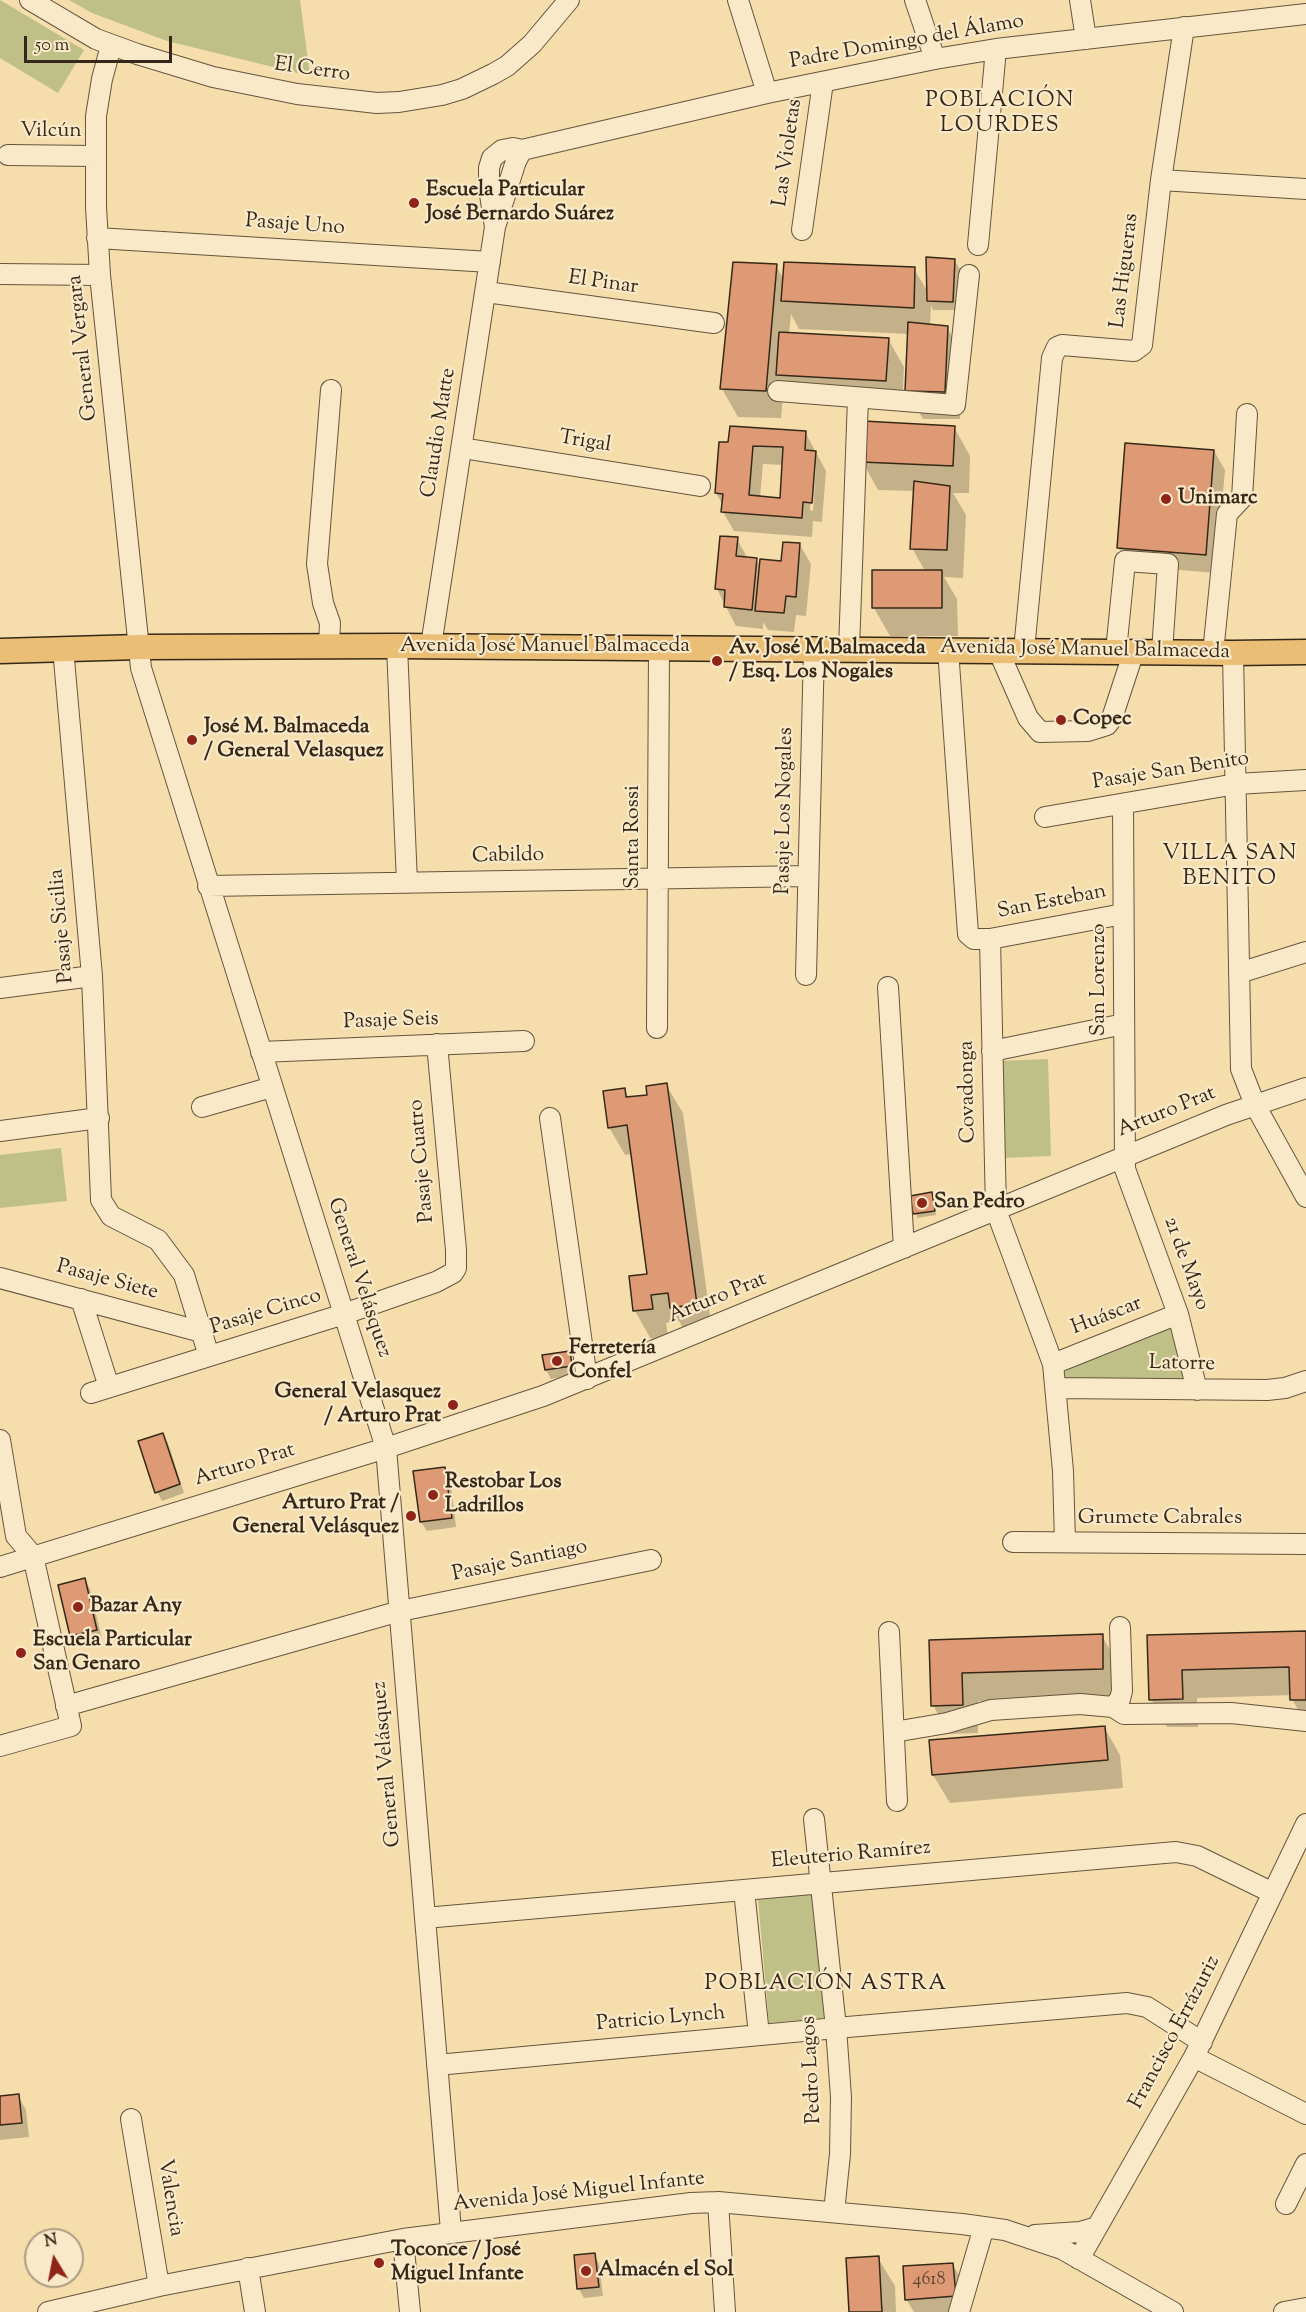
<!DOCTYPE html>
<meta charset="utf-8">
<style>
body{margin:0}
#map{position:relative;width:1306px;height:2312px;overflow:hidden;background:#f6ddac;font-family:"Sorts Mill Goudy",serif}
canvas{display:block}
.north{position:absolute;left:24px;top:2228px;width:60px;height:60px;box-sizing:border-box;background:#f9e9c9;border:2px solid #ab9c83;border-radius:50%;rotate:350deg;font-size:16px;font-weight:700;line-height:24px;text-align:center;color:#352819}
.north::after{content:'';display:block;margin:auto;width:21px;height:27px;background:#8f2418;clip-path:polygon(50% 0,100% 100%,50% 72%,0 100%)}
.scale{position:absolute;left:24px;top:36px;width:148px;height:27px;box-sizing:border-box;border:3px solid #352819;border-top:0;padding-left:8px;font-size:18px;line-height:21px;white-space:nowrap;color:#352819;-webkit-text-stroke:4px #f9e9c9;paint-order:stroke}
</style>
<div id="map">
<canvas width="1306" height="2312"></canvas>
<div class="north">N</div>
<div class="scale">50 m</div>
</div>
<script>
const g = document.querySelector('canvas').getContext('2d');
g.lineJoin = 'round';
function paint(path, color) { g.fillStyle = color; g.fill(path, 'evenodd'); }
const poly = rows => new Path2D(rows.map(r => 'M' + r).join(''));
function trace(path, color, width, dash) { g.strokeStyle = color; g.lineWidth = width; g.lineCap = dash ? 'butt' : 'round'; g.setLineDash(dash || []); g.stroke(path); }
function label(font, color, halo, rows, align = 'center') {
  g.font = font + ' "Sorts Mill Goudy",serif'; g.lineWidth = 4.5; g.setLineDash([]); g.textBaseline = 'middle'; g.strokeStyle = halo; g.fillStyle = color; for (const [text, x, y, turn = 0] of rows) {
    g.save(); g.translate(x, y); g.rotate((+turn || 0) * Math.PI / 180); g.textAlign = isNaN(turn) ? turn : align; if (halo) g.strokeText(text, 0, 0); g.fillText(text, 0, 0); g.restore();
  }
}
paint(poly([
 [0,0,84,50,58,93,0,58],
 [69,0,300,0,310,76,167,41,92,13],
 [1048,1059,1051,1156,1003,1158,1000,1061],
 [61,1148,67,1201,0,1208,0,1155],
 [1173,1325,1185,1381,1065,1379,1064,1368],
 [813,1894,824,2018,769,2023,758,1899]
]), '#bec088');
paint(poly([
 [954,260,960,269,957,310,933,310,931,305,930,326,947,328,964,356,960,419,923,419,907,391,909,334,799,329,791,314,789,334,888,339,904,367,902,409,794,403,784,386,781,418,738,417,722,389,776,266,784,280,914,269,928,292],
 [954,427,970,456,969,493,953,493,966,515,963,578,944,577,957,599,958,636,890,636,874,608,925,571,912,548,915,491,878,490,862,461],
 [805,432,826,471,822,522,813,521,812,537,734,531,723,512,723,505,716,493,730,444],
 [763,464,784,465,781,499,760,498],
 [814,464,816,466,813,511,810,510],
 [1214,451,1225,470,1216,573,1130,566,1118,547],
 [737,539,748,559,756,560,761,567,783,563,800,545,811,564,806,616,796,615,794,632,768,630,763,622,763,629,736,626,717,589],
 [666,1085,683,1113,712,1332,687,1335,679,1321,666,1323,668,1337,651,1339,635,1311,630,1278,649,1275,632,1154,625,1155,609,1127,625,1090,629,1098,648,1096],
 [931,1194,936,1215,917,1218,912,1197],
 [569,1352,574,1362,576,1375,551,1379,546,1370],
 [162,1434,168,1443,184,1493,162,1501,157,1492],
 [445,1468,450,1477,456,1527,427,1531,421,1522,415,1472],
 [85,1580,90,1589,102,1639,77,1645,72,1635],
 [1306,1632,1306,1724,1292,1699,1292,1695,1197,1698,1198,1727,1167,1727,1151,1699,1149,1637],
 [1102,1636,1118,1664,1119,1697,978,1701,978,1733,949,1734,933,1705,931,1641],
 [1104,1727,1120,1755,1123,1788,950,1803,933,1775],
 [18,2096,26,2110,29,2137,0,2140,0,2098],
 [594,2254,599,2264,603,2296,584,2298,579,2289],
 [878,2258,895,2286,896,2312,850,2312],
 [953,2265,969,2293,970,2312,914,2312,906,2299]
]), '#0003');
const building = poly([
 [926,257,955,259,953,302,927,301,926,257],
 [733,262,777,264,766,391,720,389,733,262],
 [784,262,915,267,914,308,781,301,784,262],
 [908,322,948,326,945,392,905,391,908,322],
 [779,332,889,338,886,381,776,375,779,332],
 [863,421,955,426,953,466,861,462,863,421],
 [730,426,806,431,805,450,816,451,812,503,803,502,802,518,721,512,723,494,715,493,719,442,728,442,730,426],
 [753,446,783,447,780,498,749,495,753,446],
 [1125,443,1214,450,1206,555,1117,548,1125,443],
 [914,481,950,486,947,550,910,549,914,481],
 [720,536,738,537,736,556,757,558,752,610,724,607,725,590,715,589,720,536],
 [783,542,800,543,796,597,786,596,784,613,755,611,760,559,781,561,783,542],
 [872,570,942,570,942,608,872,608,872,570],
 [667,1083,697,1304,670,1308,668,1293,651,1295,653,1309,633,1311,629,1276,647,1274,627,1125,608,1128,603,1091,625,1088,626,1097,647,1095,646,1086,667,1083],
 [932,1192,935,1211,913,1214,910,1196,932,1192],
 [570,1351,572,1366,545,1370,542,1355,570,1351],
 [163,1433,180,1484,155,1493,138,1441,163,1433],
 [445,1467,452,1518,420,1522,413,1471,445,1467],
 [85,1578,97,1630,70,1636,58,1585,85,1578],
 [1306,1631,1306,1700,1290,1700,1289,1667,1182,1670,1183,1699,1149,1700,1147,1635,1306,1631],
 [1103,1634,1103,1669,962,1673,963,1705,931,1706,929,1640,1103,1634],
 [1105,1726,1108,1760,932,1775,929,1740,1105,1726],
 [19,2094,22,2123,0,2125,0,2096,19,2094],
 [595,2253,599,2287,577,2289,574,2255,595,2253],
 [879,2256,882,2312,849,2312,846,2258,879,2256],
 [953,2263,956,2296,905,2300,903,2266,953,2263]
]);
paint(building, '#de9a75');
trace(building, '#352819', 1.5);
const minor = poly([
 [30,0,96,39,137,54,213,77,297,94,377,103,399,102,442,95,462,89,493,74,507,66,532,44,569,0],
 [738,0,767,93],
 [915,0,935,59],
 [1080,0,1086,39],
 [111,46,102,79,96,116,96,207,100,275,141,668,386,1448,451,2231],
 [8,155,95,156],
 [1161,180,1306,189],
 [495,227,489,188,489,168,492,158,502,150,513,148,522,150,767,93,935,59,996,49,1306,14],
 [802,230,823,82],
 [97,238,490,262],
 [978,245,996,49],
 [0,274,100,275],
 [486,292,714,323],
 [778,391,955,405,969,275],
 [462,448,700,486],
 [329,646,330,623,323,603,317,564,331,390],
 [397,646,407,883],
 [431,646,495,227,516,161,522,150],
 [63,648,92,976,101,1200,111,1216,158,1240,184,1275,209,1356],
 [849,649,858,398],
 [948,649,968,934,974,939,990,939,1123,914],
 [998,650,1028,718,1040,732,1088,731,1107,725,1112,718,1134,651],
 [1024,650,1052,358,1057,347,1062,345,1134,351,1142,345,1161,180,1184,27],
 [1116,651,1125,561,1168,564,1162,652],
 [1213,653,1227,514,1242,498,1247,414],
 [1233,653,1241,1069,1255,1105,1306,1197],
 [1123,804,1125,1169,1178,1314,1197,1390],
 [1045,817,1236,784,1306,780],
 [208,886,808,876],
 [990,939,996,1210,1053,1364,1063,1471,1065,1542],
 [1239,973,1306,952],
 [806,975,814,649],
 [888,987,904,1248],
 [0,988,92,976],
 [657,1028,659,647],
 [992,1051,1124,1024],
 [261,1052,524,1041],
 [202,1107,272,1087],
 [550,1118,587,1379],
 [0,1131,99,1118],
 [0,1278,202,1332],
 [81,1299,109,1387],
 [1053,1364,1178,1314],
 [1057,1388,1267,1390,1285,1388,1306,1381],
 [91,1393,344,1314,436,1282,453,1273,456,1268,456,1250,437,1044],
 [0,1440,16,1536,33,1556,71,1726,0,1746],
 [1013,1542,1306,1544],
 [0,1567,386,1448,543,1396,1226,1115,1306,1088],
 [889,1632,897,1801],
 [66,1706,400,1611,651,1560],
 [1113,1707,1120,1699,1122,1691,1120,1627],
 [894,1732,947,1723,991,1710,1080,1704,1113,1707,1124,1714,1231,1713,1306,1721],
 [814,1819,836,2028,841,2097,840,2154,834,2212],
 [744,1890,759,2035],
 [425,1918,1176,1852,1197,1856,1273,1893],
 [1194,2057,1306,2114],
 [437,2065,836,2028,1127,2003,1147,2007,1202,2042],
 [131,2119,159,2286],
 [718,2202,725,2312],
 [1286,2204,1306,2164],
 [1035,2235,1080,2232,1097,2227],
 [403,2239,410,2312],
 [1079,2259,1194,2057,1306,1824],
 [248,2268,255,2312],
 [48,2312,159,2286,403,2239,691,2203,718,2202,962,2224,1005,2230,1062,2249,1173,2312],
 [959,2312,984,2227],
 [1284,2312,1306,2308]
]);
const major = poly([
 [0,651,139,647,397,646,1233,653,1306,652]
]);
trace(minor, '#65553e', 22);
trace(major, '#352819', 27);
trace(minor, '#f9e9c9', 20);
trace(major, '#ebbe76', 24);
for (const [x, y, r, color] of [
 [414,203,6,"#8f2418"],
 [1166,499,6,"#8f2418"],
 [717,661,6,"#8f2418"],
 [1061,720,6,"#8f2418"],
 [192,740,6,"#8f2418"],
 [922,1203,6,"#8f2418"],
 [557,1361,6,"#8f2418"],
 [453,1405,6,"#8f2418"],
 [433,1495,6,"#8f2418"],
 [411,1516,6,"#8f2418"],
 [78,1607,6,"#8f2418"],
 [21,1653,6,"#8f2418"],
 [379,2263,6,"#8f2418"],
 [586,2271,6,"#8f2418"]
]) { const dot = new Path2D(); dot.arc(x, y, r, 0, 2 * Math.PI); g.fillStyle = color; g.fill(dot); trace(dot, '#f9e9c9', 2); }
label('18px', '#5f4430', null, [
 ["4618",929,2281]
]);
label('21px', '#352819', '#f9e9c9', [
 ["Padre Domingo del Álamo",907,43,-10],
 ["El Cerro",312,71,8],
 ["Vilcún",51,132],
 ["Las Violetas",789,153,-82],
 ["Pasaje Uno",295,226,4],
 ["Las Higueras",1126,271,-83],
 ["El Pinar",603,284,8],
 ["General Vergara",84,348,-96],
 ["Claudio Matte",440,433,-81],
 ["Trigal",585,443,9],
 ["Avenida José Manuel Balmaceda",545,647],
 ["Avenida José Manuel Balmaceda",1085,651,1],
 ["Pasaje San Benito",1171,772,-9],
 ["Pasaje Los Nogales",786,811,-89],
 ["Santa Rossi",634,837,-90],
 ["Cabildo",508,857,-1],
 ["San Esteban",1052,903,-11],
 ["Pasaje Sicilia",63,926,-95],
 ["San Lorenzo",1100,980,-90],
 ["Pasaje Seis",391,1022,-2],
 ["Covadonga",969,1092,-91],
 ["Arturo Prat",1167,1113,-22],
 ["Pasaje Cuatro",423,1161,-95],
 ["21 de Mayo",1185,1264,70],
 ["General Velásquez",358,1278,72],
 ["Pasaje Siete",107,1281,15],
 ["Arturo Prat",718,1299,-22],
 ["Pasaje Cinco",266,1313,-17],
 ["Huáscar",1107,1317,-21],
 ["Latorre",1182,1365,1],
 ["Arturo Prat",245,1466,-17],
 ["Grumete Cabrales",1160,1519],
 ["Pasaje Santiago",520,1562,-12],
 ["General Velásquez",388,1764,-95],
 ["Eleuterio Ramírez",851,1856,-5],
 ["Patricio Lynch",661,2020,-5],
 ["Francisco Errázuriz",1176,2033,-62],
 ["Pedro Lagos",813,2070,-93],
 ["Avenida José Miguel Infante",579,2193,-6],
 ["Valencia",169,2198,81]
]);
label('bold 21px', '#352819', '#f9e9c9', [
 ["Escuela Particular",426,191],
 ["José Bernardo Suárez",426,215],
 ["Unimarc",1178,499],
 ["Av. José M.Balmaceda",729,649],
 ["/ Esq. Los Nogales",729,673],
 ["Copec",1073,720],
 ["José M. Balmaceda",204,728],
 ["/ General Velasquez",204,752],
 ["San Pedro",934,1203],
 ["Ferretería",569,1349],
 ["Confel",569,1373],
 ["General Velasquez",441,1393,"right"],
 ["/ Arturo Prat",441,1417,"right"],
 ["Restobar Los",445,1483],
 ["Ladrillos",445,1507],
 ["Arturo Prat /",399,1504,"right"],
 ["General Velásquez",399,1528,"right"],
 ["Bazar Any",90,1607],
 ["Escuela Particular",33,1641],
 ["San Genaro",33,1665],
 ["Toconce / José",391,2251],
 ["Miguel Infante",391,2275],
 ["Almacén el Sol",598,2271]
], 'left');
g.letterSpacing = '1.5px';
label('22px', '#352819', '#f9e9c9', [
 ["POBLACIÓN",1000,102],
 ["LOURDES",1000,127],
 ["VILLA SAN",1230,855],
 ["BENITO",1230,880],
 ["POBLACIÓN ASTRA",826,1985]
]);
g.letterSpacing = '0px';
</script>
